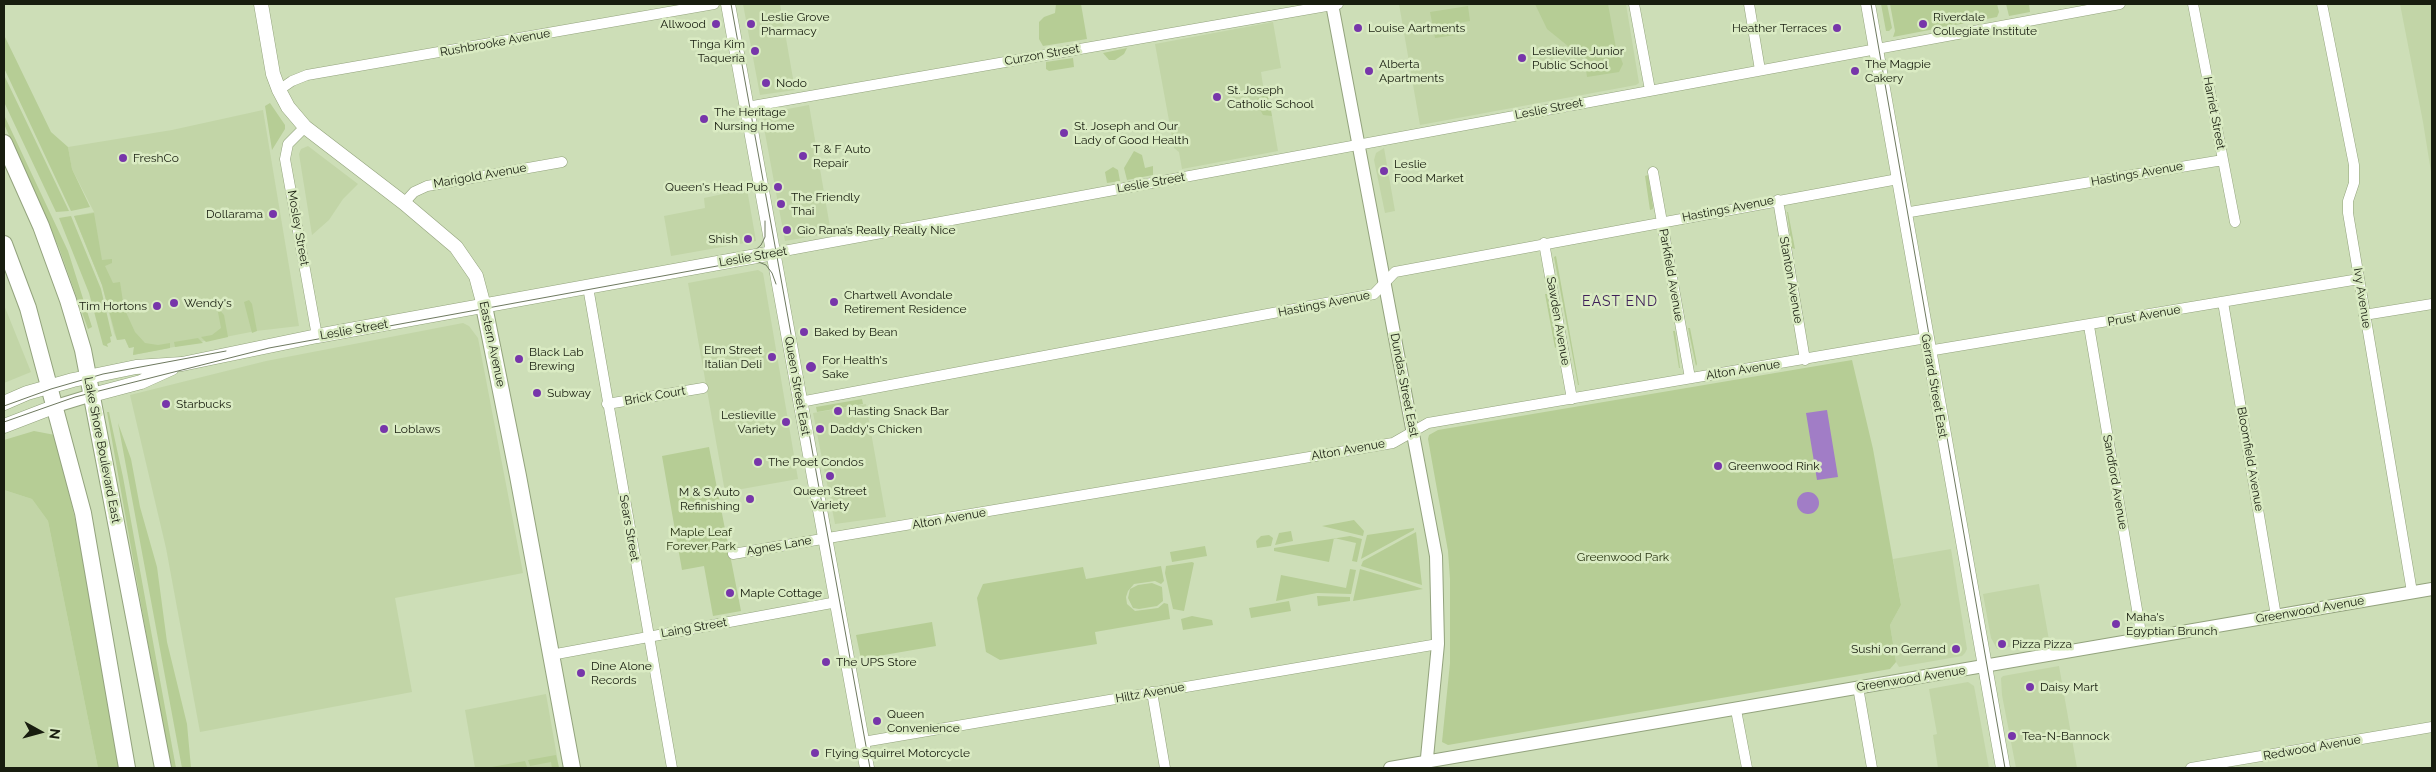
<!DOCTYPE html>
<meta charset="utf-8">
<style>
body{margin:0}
#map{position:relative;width:2436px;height:772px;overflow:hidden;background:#cddeb7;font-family:Raleway,sans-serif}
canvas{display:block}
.frame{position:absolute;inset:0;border:5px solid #181d0f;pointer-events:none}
.north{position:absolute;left:15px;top:707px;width:50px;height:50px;-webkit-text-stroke:4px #daebc3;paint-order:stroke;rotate:97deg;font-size:14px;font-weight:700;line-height:20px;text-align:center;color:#181d0f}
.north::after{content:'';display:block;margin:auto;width:18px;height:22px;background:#181d0f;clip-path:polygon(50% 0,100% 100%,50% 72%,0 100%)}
</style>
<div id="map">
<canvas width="2436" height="772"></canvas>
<div class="frame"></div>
<div class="north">N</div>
</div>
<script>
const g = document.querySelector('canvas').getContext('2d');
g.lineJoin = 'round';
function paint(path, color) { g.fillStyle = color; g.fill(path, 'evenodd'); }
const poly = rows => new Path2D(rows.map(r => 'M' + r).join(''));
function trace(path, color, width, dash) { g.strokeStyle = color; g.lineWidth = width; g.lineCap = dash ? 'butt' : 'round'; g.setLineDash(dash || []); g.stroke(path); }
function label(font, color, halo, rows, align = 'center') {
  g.font = font + ' Raleway,sans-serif'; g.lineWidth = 5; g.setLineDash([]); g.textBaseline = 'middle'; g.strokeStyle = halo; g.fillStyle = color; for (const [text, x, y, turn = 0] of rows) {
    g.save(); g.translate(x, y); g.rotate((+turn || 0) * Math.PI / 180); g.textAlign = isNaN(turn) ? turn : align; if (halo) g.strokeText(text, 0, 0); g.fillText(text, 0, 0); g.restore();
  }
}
paint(poly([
 [743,4,780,4,795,90,760,95],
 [1399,4,1626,4,1639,83,1636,85,1420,125],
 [2400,4,2432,4,2432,178,2423,122],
 [1273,22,1281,68,1261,72,1264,92,1268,92,1278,151,1182,169,1179,152,1174,148,1155,44],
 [809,105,831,233,785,241,762,117,766,113],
 [263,110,299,326,256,331,133,355,134,347,129,348,125,339,117,340,114,333,102,285,74,216,94,212,72,169,68,147,172,130],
 [308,146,358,184,343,199,329,220,312,235,299,154,301,149],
 [1384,148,1395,211,1385,213,1374,160,1376,153],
 [747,189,756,241,671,256,664,216,705,208,704,198],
 [758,270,763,273,798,479,725,492,688,283],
 [4,305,31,372,4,383],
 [463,323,469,326,478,338,523,573,395,598,412,692,200,732,166,548,130,395,266,361],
 [866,404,886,517,835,524,813,413],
 [4,490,32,499,48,521,98,768,4,768],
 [1951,549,1967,649,1965,653,1962,656,1899,667,1896,662,1890,625,1901,605,1893,559],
 [2039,584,2049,640,1997,649,1991,638,1983,594],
 [2059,666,2077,768,2016,768,2002,695,2001,678,2003,676],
 [1968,682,1974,686,1989,768,1938,768,1933,735,1937,734,1929,689],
 [546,694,559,768,475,768,465,710]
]), '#c2d5a7');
paint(poly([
 [1056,4,1081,4,1087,39,1043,46,1039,39,1039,22,1044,17,1055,13],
 [1535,4,1608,4,1616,48,1579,55,1547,29],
 [1881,4,1887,4,1892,28,1889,31,1886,31],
 [1890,4,1997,4,1999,12,1997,17,1893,37,1895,31],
 [2006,4,2029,4,2030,12,2009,16],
 [1468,6,1470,21,1458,23,1455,35,1435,38,1430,12],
 [4,35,51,132,68,147,72,169,90,207,71,211,4,68],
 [1127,48,1124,54,1115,60,1109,60,1103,53],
 [1614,52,1620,56,1623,64,1619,72,1587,77,1584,56],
 [1073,58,1074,67,1049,71,1046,69,1046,62],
 [4,75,27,123,69,211,56,212,4,102],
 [1267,94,1272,116,1263,115,1255,100],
 [270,103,285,125,285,129,272,150,265,106],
 [4,115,68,251,92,327,88,329,59,248,4,124],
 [1134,151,1142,155,1145,168,1153,166,1153,175,1127,180,1124,168],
 [1113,167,1118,170,1120,181,1107,183,1105,172],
 [1648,175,1653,206,1653,209,1650,210,1645,176],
 [1787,212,1788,212,1795,249,1792,248],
 [94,213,102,260,112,259,112,263,105,266,113,283,120,282,124,308,135,332,145,343,158,345,170,343,170,348,133,355,134,347,129,348,125,339,117,340,102,285,74,216],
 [71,216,101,289,112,336,110,337,111,342,107,344,108,347,103,345,89,293,59,218],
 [1556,256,1579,385,1578,385,1554,257],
 [1545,294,1547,294,1557,347,1555,348],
 [249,300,252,304,257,331,252,333,244,302],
 [217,307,224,315,228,337,206,342,201,337,212,335,221,328],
 [1688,328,1690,328,1697,364,1696,366],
 [1673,331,1675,331,1680,368,1679,368],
 [198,338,203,343,175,347,174,342],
 [1852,360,1873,449,1901,605,1890,625,1896,662,1890,669,1448,745,1442,742,1450,663,1450,579,1448,551,1428,439,1429,435,1438,430],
 [862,399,863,404,817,412,816,407],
 [107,412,109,412,110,417,123,477,176,768,170,768],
 [118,423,131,459,140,507,157,567,167,642,187,724,191,768,182,768],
 [34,431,55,435,79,536,121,768,98,768,48,521,32,499,4,490,4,440],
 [709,447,741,611,713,616,704,566,682,570,662,456],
 [1354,520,1364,531,1363,536,1322,526],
 [1414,528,1414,530,1361,559,1367,535],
 [1291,531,1293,541,1275,545,1279,533],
 [1416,532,1422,585,1361,566,1363,561],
 [1269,535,1273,538,1271,546,1257,548,1256,541,1261,536],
 [1350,536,1362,539,1357,562,1352,561,1356,543,1334,538,1329,562,1274,551,1274,548],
 [1205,546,1207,556,1172,562,1170,552],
 [1192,562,1194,563,1184,611,1173,609,1165,573,1166,566],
 [1161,566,1164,581,1161,584,1155,581,1134,584,1128,591,1126,597,1127,604,1135,611,1158,608,1164,603,1168,604,1170,619,1095,632,1097,644,1000,660,986,652,977,598,983,584,1083,567,1086,579],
 [1350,569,1356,570,1351,594,1317,593,1276,601,1281,575,1346,588],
 [1360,569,1384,576,1423,589,1353,601],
 [1152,583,1162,587,1163,601,1157,606,1139,609,1133,608,1128,598,1130,589,1138,585],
 [1317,596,1350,597,1350,601,1318,606],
 [1289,601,1291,611,1251,618,1249,608],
 [1192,616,1212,620,1213,625,1183,630,1181,619],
 [932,622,936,646,861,659,856,635],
 [556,755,559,768,552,768,551,762,530,766,528,760],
 [525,761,527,767,486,768]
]), '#b6cd95');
paint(poly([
 [1827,410,1838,477,1817,480,1806,413],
 '1797 503a11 11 0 1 1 22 0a11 11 0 1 1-22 0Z'
]), '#a17dc6');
const minor = poly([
 [1634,4,1650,90],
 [1749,4,1760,70],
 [2193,4,2235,222],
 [2322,4,2354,165,2354,183,2348,201,2348,213,2412,592],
 [279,90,292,81,307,75,714,4],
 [747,107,1338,4],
 [305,127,288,144,285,159,317,336],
 [1653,172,1690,378],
 [1778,200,1805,360],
 [404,203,414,192,427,186,562,162],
 [1904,213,2223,160],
 [1544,243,1572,399],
 [773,253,2120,4],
 [588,287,672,768],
 [2223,302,2276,616],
 [2364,315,2432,304],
 [2089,326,2142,639],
 [1928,351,2359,279],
 [800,402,1374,294,1395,272,1898,179],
 [607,404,703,388],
 [733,554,1393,443,1428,423,1926,338],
 [551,655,837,602],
 [1858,687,1872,768],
 [1152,692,1165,768],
 [1736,710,1747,768],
 [863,742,1438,644],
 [2191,768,2432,727]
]);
const tertiary = poly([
 [1332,4,1436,556,1438,644,1426,768],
 [56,406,92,395],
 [1390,768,2432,589]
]);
const secondary = poly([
 [261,4,273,74,279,90,288,107,305,127,404,203,456,247,476,276,484,306],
 [728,4,867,768],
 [1868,4,2003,768],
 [92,395,141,382,172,368],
 [4,403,27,393,73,380,136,367,182,364,317,336,773,253],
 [4,426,56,406]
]);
const primary = poly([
 [484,306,518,476,572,768]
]);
const trunk = poly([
 [4,143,41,226,68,300,83,350,163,768],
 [4,244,28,308,83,513,127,768]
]);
trace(minor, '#93a37d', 11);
trace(tertiary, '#93a37d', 14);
trace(secondary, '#93a37d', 15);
trace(primary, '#93a37d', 18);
trace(trunk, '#93a37d', 18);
trace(minor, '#fff', 10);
trace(tertiary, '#fff', 12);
trace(secondary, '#fff', 14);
trace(primary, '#fff', 16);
trace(trunk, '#fff', 16);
trace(poly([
 [731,4,870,768],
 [1871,4,2005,768],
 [738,257,752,253,761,245,765,237,765,221],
 [4,406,51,389,103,374,226,351],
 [4,422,75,397,269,348,739,262,756,261,766,265,772,273,776,284]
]), '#6e795f', 1);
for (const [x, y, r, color] of [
 [716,24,5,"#7736aa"],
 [751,24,5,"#7736aa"],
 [1923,24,5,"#7736aa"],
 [1358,28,5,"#7736aa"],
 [1837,28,5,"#7736aa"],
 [755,51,5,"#7736aa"],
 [1522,58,5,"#7736aa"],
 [1369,71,5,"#7736aa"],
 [1855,71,5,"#7736aa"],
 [766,83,5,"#7736aa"],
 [1217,97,5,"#7736aa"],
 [704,119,5,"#7736aa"],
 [1064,133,5,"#7736aa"],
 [803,156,5,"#7736aa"],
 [123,158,5,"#7736aa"],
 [1384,171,5,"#7736aa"],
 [778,187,5,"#7736aa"],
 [781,204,5,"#7736aa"],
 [273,214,5,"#7736aa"],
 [787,230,5,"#7736aa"],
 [748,239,5,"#7736aa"],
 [834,302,5,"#7736aa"],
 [174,303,5,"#7736aa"],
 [157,306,5,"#7736aa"],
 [804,332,5,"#7736aa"],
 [772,357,5,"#7736aa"],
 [519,359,5,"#7736aa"],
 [811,367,6,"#7736aa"],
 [537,393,5,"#7736aa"],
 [166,404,5,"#7736aa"],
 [838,411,5,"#7736aa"],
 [786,422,5,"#7736aa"],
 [384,429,5,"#7736aa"],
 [820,429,5,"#7736aa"],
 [758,462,5,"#7736aa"],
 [1718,466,5,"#7736aa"],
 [830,476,5,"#7736aa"],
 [750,499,5,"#7736aa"],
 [730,593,5,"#7736aa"],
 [2116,624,5,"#7736aa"],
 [2002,644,5,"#7736aa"],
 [1956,649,5,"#7736aa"],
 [826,662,5,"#7736aa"],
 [581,673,5,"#7736aa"],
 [2030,687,5,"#7736aa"],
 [877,721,5,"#7736aa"],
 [2012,736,5,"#7736aa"],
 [815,753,5,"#7736aa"]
]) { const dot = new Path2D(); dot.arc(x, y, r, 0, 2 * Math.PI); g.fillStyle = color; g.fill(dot); trace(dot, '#daebc3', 2); }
label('12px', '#181d0f', '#daebc3', [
 ["Leslie Grove",761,17],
 ["Pharmacy",761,31],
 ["Riverdale",1933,17],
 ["Collegiate Institute",1933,31],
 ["Allwood",706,24,"right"],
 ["Louise Aartments",1368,28],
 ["Heather Terraces",1827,28,"right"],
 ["Tinga Kim",745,44,"right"],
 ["Taqueria",745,58,"right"],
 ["Leslieville Junior",1532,51],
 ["Public School",1532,65],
 ["Alberta",1379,64],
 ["Apartments",1379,78],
 ["The Magpie",1865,64],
 ["Cakery",1865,78],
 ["Nodo",776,83],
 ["St. Joseph",1227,90],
 ["Catholic School",1227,104],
 ["The Heritage",714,112],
 ["Nursing Home",714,126],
 ["St. Joseph and Our",1074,126],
 ["Lady of Good Health",1074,140],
 ["T & F Auto",813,149],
 ["Repair",813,163],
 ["FreshCo",133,158],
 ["Leslie",1394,164],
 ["Food Market",1394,178],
 ["Queen's Head Pub",768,187,"right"],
 ["The Friendly",791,197],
 ["Thai",791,211],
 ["Dollarama",263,214,"right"],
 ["Gio Rana’s Really Really Nice",797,230],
 ["Shish",738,239,"right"],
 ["Chartwell Avondale",844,295],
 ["Retirement Residence",844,309],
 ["Wendy's",184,303],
 ["Tim Hortons",147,306,"right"],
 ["Baked by Bean",814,332],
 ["Elm Street",762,350,"right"],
 ["Italian Deli",762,364,"right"],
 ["Black Lab",529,352],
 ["Brewing",529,366],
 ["For Health's",822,360],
 ["Sake",822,374],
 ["Subway",547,393],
 ["Starbucks",176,404],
 ["Hasting Snack Bar",848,411],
 ["Leslieville",776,415,"right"],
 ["Variety",776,429,"right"],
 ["Loblaws",394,429],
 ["Daddy's Chicken",830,429],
 ["The Poet Condos",768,462],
 ["Greenwood Rink",1728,466],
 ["Queen Street",830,491,"center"],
 ["Variety",830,505,"center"],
 ["M & S Auto",740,492,"right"],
 ["Refinishing",740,506,"right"],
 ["Maple Cottage",740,593],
 ["Maha's",2126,617],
 ["Egyptian Brunch",2126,631],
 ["Pizza Pizza",2012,644],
 ["Sushi on Gerrand",1946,649,"right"],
 ["The UPS Store",836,662],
 ["Dine Alone",591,666],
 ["Records",591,680],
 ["Daisy Mart",2040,687],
 ["Queen",887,714],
 ["Convenience",887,728],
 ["Tea-N-Bannock",2022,736],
 ["Flying Squirrel Motorcycle",825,753]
], 'left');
label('12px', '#181d0f', '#daebc3', [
 ["Rushbrooke Avenue",495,43,-10],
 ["Curzon Street",1042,55,-10],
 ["Leslie Street",1549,109,-11],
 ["Harriet Street",2214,113,79],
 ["Hastings Avenue",2137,174,-10],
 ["Marigold Avenue",480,176,-10],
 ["Leslie Street",1151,183,-10],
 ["Hastings Avenue",1728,209,-11],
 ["Mosley Street",298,228,80],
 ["Leslie Street",753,257,-10],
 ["Parkfield Avenue",1671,275,80],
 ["Stanton Avenue",1791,280,80],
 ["Ivy Avenue",2362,298,81],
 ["Hastings Avenue",1324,304,-11],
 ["Prust Avenue",2144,316,-10],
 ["Sawden Avenue",1558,321,80],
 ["Leslie Street",354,330,-10],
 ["Eastern Avenue",492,344,78],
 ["Alton Avenue",1743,370,-9],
 ["Dundas Street East",1404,385,79],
 ["Queen Street East",797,386,80],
 ["Gerrard Street East",1934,386,80],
 ["Brick Court",655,396,-10],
 ["Lake Shore Boulevard East",102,450,79],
 ["Alton Avenue",1348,450,-10],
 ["Bloomfield Avenue",2250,459,80],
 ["Sandford Avenue",2115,482,80],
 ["Alton Avenue",949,519,-10],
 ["Sears Street",629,528,80],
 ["Agnes Lane",779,546,-10],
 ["Greenwood Avenue",2310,610,-10],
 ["Laing Street",694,628,-10],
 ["Greenwood Avenue",1911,679,-9],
 ["Hiltz Avenue",1150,693,-10],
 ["Redwood Avenue",2312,748,-10]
]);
label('12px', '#283412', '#daebc3', [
 ["Maple Leaf",701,532],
 ["Forever Park",701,546],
 ["Greenwood Park",1623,557]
]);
g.letterSpacing = '1px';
label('14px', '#3e1f58', '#daebc3', [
 ["EAST END",1620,302]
]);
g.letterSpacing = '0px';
</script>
